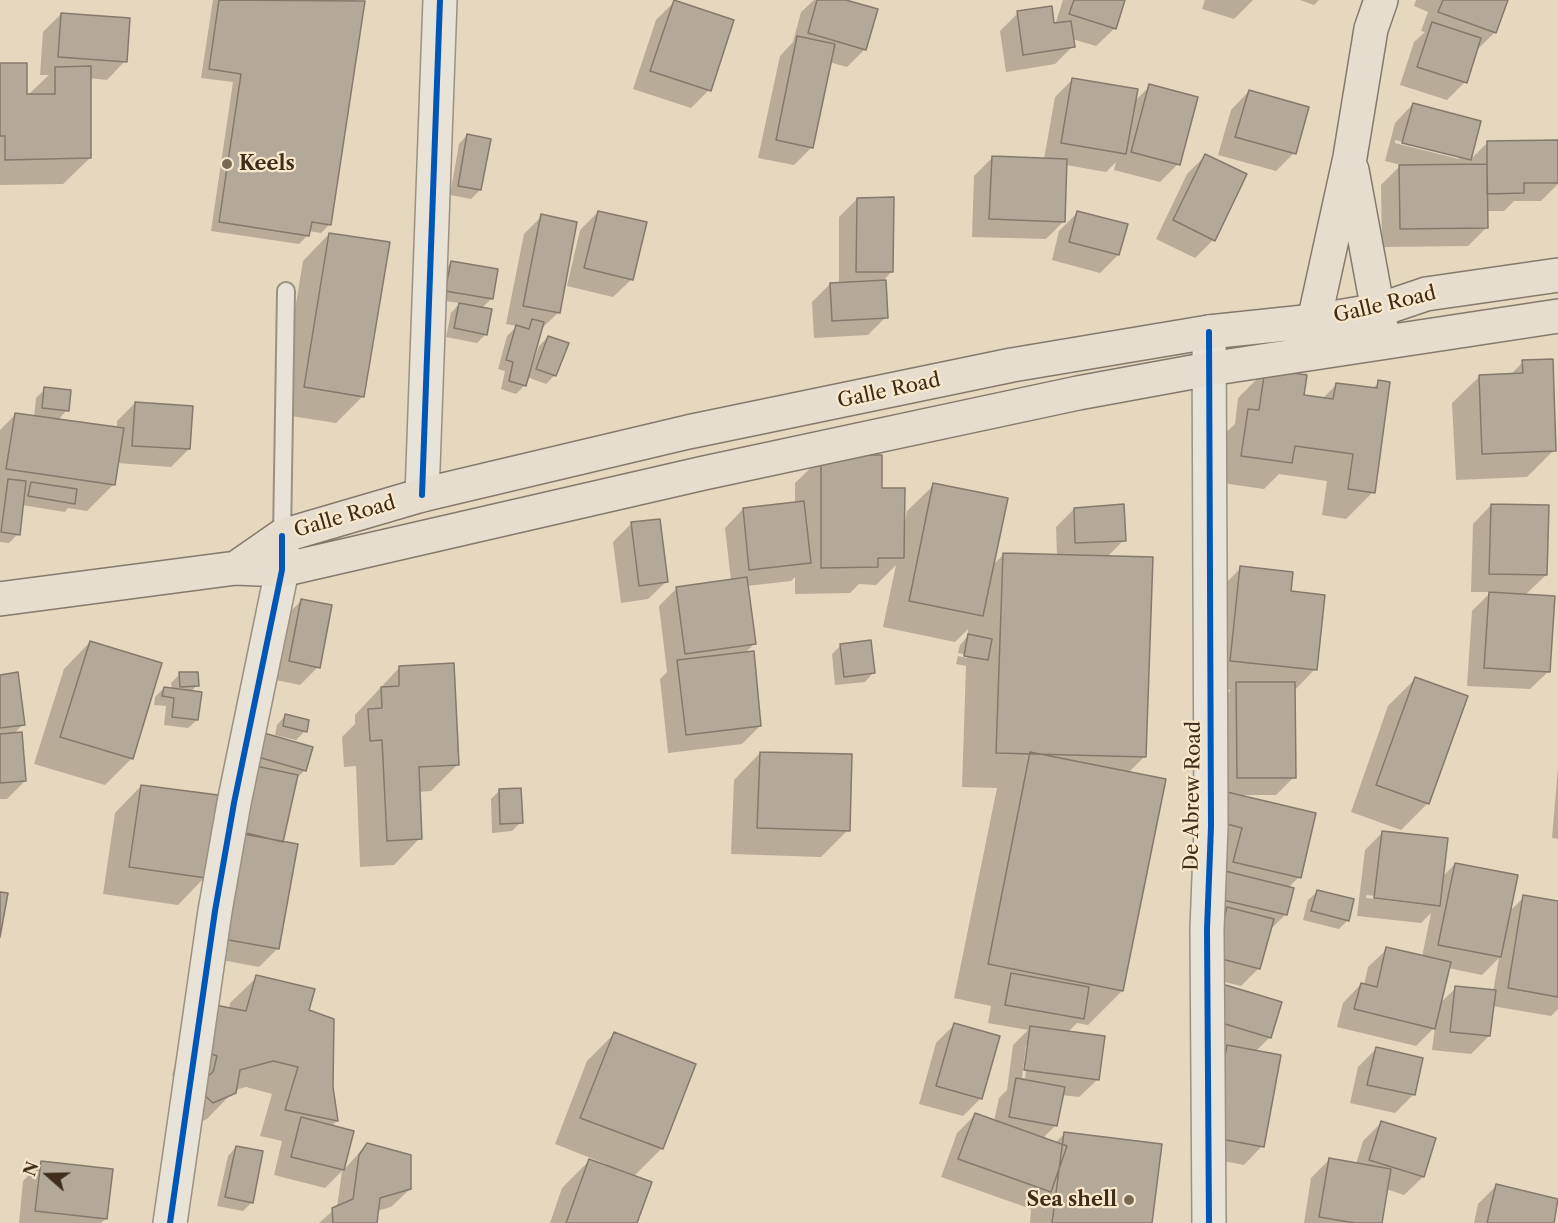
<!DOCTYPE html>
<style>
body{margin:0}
#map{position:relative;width:1558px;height:1223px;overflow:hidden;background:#e6d7bf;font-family:"Libre Caslon Text",serif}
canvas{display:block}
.north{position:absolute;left:18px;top:1145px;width:60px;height:60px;-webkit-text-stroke:4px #f9e8cb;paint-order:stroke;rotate:290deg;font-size:16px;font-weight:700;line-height:24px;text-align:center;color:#3f2c1a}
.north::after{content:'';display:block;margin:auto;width:21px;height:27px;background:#3f2c1a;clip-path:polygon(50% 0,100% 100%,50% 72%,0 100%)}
</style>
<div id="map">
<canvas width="1558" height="1223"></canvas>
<div class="north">N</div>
</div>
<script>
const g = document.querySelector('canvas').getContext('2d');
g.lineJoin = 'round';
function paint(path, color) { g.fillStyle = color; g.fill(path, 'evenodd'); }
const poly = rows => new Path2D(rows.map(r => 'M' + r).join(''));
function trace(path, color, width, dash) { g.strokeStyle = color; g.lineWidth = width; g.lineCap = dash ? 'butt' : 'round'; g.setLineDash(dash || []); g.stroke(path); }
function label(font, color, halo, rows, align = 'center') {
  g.font = font + ' "Libre Caslon Text",serif'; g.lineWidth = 4.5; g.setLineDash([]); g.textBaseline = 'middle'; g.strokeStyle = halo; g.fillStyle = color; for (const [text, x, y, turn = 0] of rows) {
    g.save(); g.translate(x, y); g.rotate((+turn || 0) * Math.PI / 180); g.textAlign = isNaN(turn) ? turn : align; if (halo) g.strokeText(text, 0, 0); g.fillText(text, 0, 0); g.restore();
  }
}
paint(poly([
 [213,0,355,0,330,224,321,233,309,231,308,235,299,244,211,231,233,82,201,78],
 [814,0,840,0,865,49,847,67,829,62,812,147,794,165,758,158,780,56,793,42,801,12],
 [1063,0,1124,0,1115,28,1096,46,1072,39,1073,46,1055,64,1006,72,1000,31,1018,13,1054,28],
 [1205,0,1253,0,1234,19,1202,9],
 [1300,0,1319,0,1314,5],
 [1416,0,1506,0,1494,33,1476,51,1465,82,1447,100,1400,85,1414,42,1425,32,1421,31,1428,12,1414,6],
 [674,2,709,90,691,108,633,89,656,20],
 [61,14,125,61,107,80,89,78,90,158,63,184,0,185,0,65,25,95,28,95,49,75,40,75,43,32],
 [1073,79,1134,102,1150,86,1178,164,1160,182,1114,170,1116,162,1106,172,1066,165,1064,221,1046,239,972,237,974,176,992,158,1044,159,1055,97],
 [1249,91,1294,153,1276,171,1218,155,1231,110],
 [1413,104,1480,122,1470,160,1487,143,1558,142,1558,184,1541,201,1514,201,1504,211,1486,211,1486,228,1468,246,1382,247,1381,185,1401,165,1385,161,1395,123],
 [1395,140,1459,156,1459,159,1395,143],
 [467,135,480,190,471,199,450,195,459,144],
 [1205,156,1213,240,1195,258,1156,239,1187,174],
 [857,199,892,271,882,282,886,317,868,335,814,338,812,302,830,284,839,284,839,217],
 [598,212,632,279,613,297,567,286,580,230],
 [1078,212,1118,255,1100,273,1052,260,1059,231],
 [542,216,558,313,539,331,531,363,533,363,539,346,548,337,555,375,546,384,527,377,525,385,516,394,501,389,505,371,498,369,507,336,517,326,506,324,524,234],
 [329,234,363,396,336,423,278,414,303,261],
 [452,262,492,298,482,308,486,334,477,343,446,337,451,313,460,303,438,300,443,271],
 [1523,362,1554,450,1527,477,1456,480,1452,403,1479,377,1510,375],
 [1265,371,1302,396,1322,399,1336,385,1372,389,1379,382,1373,492,1346,519,1322,515,1327,481,1279,474,1264,489,1215,482,1221,437,1235,424,1238,398],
 [45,389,67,410,57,421,117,429,117,421,135,403,189,449,171,467,117,463,114,484,87,511,68,508,65,512,22,505,18,534,9,543,0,542,0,430,15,415,34,418,36,398],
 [822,457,880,489,903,522,905,523,907,511,934,485,992,566,1003,555,1057,556,1056,527,1074,509,1124,540,1107,557,1145,756,1128,773,1122,991,1088,1025,1077,1023,1068,1032,1098,1079,1079,1097,1061,1095,1056,1125,1042,1139,1055,1143,1064,1134,1150,1223,1030,1223,1031,1209,941,1177,957,1133,975,1115,994,1121,999,1098,1007,1090,1013,1045,1028,1030,988,1023,991,1006,954,998,997,788,962,787,966,666,956,664,958,656,967,658,967,655,958,653,960,645,967,637,968,629,955,642,883,627,896,565,876,585,859,584,850,593,795,594,795,577,791,581,747,586,755,643,744,654,760,726,742,744,668,753,660,679,667,672,659,606,677,588,731,581,725,528,743,509,795,504,795,483],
 [1026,1045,1029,1045,1025,1078,1022,1078],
 [1491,505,1546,575,1525,595,1549,671,1530,689,1467,686,1472,611,1491,592,1471,592,1473,524],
 [631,524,667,581,648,599,621,603,613,542],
 [1241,568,1289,592,1315,669,1294,691,1294,777,1276,795,1242,795,1299,877,1288,888,1286,914,1269,931,1259,968,1241,986,1197,975,1218,702,1231,690,1204,687,1214,595],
 [301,601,318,667,300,685,271,679,283,619],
 [90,642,161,664,131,759,105,785,34,764,64,669],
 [841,645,873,673,865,682,835,685,832,654],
 [399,668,457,765,431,791,418,792,420,838,394,865,360,867,356,766,344,767,342,737,355,724,355,715],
 [180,674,197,685,191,692,197,720,188,728,164,725,166,706,154,705,155,697,164,688,172,689,171,683],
 [0,676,23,724,14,734,25,781,7,799,0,799],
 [1415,679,1428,803,1401,830,1351,812,1388,706],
 [285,716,305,731,296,740,275,735,277,725],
 [249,742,305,770,295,780,281,843,277,949,259,967,206,957],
 [760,753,848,830,821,857,731,854,734,780],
 [1558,767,1558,839,1552,838],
 [141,786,204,878,178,905,103,894,115,813],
 [500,790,521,822,512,831,492,833,491,799],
 [1383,832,1442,877,1455,864,1509,912,1524,897,1558,902,1558,1009,1551,1016,1492,1006,1489,1036,1471,1054,1432,1050,1435,1027,1416,1046,1337,1027,1343,1003,1361,984,1364,985,1368,967,1387,949,1422,957,1431,913,1421,923,1357,916,1365,850],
 [1367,895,1425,902,1425,905,1366,898],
 [1499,958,1493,992,1456,988,1439,1004,1448,968,1482,975],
 [1317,892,1348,920,1339,929,1303,920,1308,900],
 [257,977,307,1011,331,1087,337,1121,331,1127,352,1132,342,1172,367,1144,410,1189,391,1207,377,1211,376,1223,319,1223,337,1207,342,1171,325,1188,274,1175,282,1141,260,1136,272,1094,246,1087,235,1090,207,1119,186,1129,191,1083,172,1076,183,1032,229,1009,230,1003],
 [1205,1004,1270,1037,1255,1052,1262,1146,1244,1165,1193,1155,1210,1065,1227,1048,1195,1038],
 [954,1025,981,1098,963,1116,919,1104,936,1043],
 [614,1034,662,1148,633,1177,636,1223,550,1223,562,1188,589,1161,605,1167,606,1164,555,1144,587,1061],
 [1376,1049,1421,1059,1413,1095,1395,1113,1350,1103,1358,1067],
 [1381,1123,1434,1139,1423,1177,1404,1195,1386,1189,1381,1223,1304,1223,1311,1178,1329,1160,1356,1164,1363,1141],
 [236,1147,252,1202,243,1211,217,1206,228,1156],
 [41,1163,106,1218,101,1223,19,1223,23,1181],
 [1496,1186,1558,1200,1553,1223,1474,1223,1478,1204]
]), '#0003');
const building = poly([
 [219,0,365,1,331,225,312,222,309,236,219,222,241,74,209,69,219,0],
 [674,0,734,20,711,91,650,71,674,0],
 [817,0,846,0,878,9,866,50,808,33,817,0],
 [1074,0,1125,0,1116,29,1069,14,1074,0],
 [1443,0,1508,0,1496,33,1438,12,1443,0],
 [1052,6,1054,23,1071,21,1075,47,1023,55,1017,11,1052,6],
 [61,13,130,18,127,62,58,57,61,13],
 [1432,22,1481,38,1467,83,1417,67,1432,22],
 [797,36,835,44,813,148,776,140,797,36],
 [0,63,27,63,27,94,55,94,55,67,91,66,91,158,5,160,5,136,0,136,0,63],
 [1072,78,1138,89,1126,154,1061,143,1072,78],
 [1149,84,1198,97,1180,165,1131,152,1149,84],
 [1249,90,1309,107,1296,154,1235,137,1249,90],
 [1413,103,1481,121,1471,160,1402,143,1413,103],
 [467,134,491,139,481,190,458,186,467,134],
 [1558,140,1558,183,1524,183,1524,193,1487,194,1487,141,1558,140],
 [1205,154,1247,174,1215,241,1173,220,1205,154],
 [992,156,1067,159,1065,222,989,219,992,156],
 [1487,164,1488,228,1400,229,1399,165,1487,164],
 [894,197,893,272,856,272,857,198,894,197],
 [598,211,647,222,633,280,584,268,598,211],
 [1077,211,1128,224,1119,255,1069,242,1077,211],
 [541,214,577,222,560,313,523,306,541,214],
 [329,233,390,242,364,397,304,387,329,233],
 [451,261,498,269,493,299,445,291,451,261],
 [886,280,888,318,832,321,830,283,886,280],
 [459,303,492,309,487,335,454,328,459,303],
 [532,319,544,322,526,386,509,381,513,362,506,360,516,325,529,329,532,319],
 [548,336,569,343,556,376,536,369,548,336],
 [1553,359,1556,451,1482,454,1479,375,1523,373,1522,360,1553,359],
 [1265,369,1307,375,1304,395,1333,399,1336,383,1377,388,1378,380,1390,382,1375,493,1348,489,1353,454,1295,446,1292,463,1241,456,1248,409,1259,410,1265,369],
 [44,387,71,390,69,411,42,408,44,387],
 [135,402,193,406,190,449,132,446,135,402],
 [15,413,124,428,115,485,6,469,15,413],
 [821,455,882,455,882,488,905,488,904,558,878,558,878,567,821,568,821,455],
 [8,479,26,481,20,535,1,532,8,479],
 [31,482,77,489,75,504,28,496,31,482],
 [933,483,1008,498,983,616,909,601,933,483],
 [804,501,811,563,749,570,743,508,804,501],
 [1124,504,1126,541,1075,543,1074,508,1124,504],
 [1491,504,1549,505,1547,575,1489,574,1491,504],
 [660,519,668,582,639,586,631,522,660,519],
 [1003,553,1153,557,1146,757,996,753,1003,553],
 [1240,566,1293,572,1291,591,1325,595,1317,670,1230,661,1240,566],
 [747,577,756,644,685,654,676,587,747,577],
 [1489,592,1555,596,1550,672,1484,668,1489,592],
 [301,599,332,605,320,668,289,661,301,599],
 [968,634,992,639,988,660,964,656,968,634],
 [871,640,875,673,844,677,840,644,871,640],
 [90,641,162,663,133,759,60,737,90,641],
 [754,651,761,726,686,735,677,660,754,651],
 [454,663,459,765,419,767,422,839,387,841,382,740,370,741,368,709,382,708,381,687,399,686,399,666,454,663],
 [18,672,25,725,0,728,0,675,18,672],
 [179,672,198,672,199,686,180,687,179,672],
 [1415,677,1468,696,1429,804,1376,785,1415,677],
 [1236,682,1295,682,1296,778,1237,778,1236,682],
 [164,687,202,692,198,720,172,717,174,698,162,696,164,687],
 [285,714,309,720,307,732,283,726,285,714],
 [257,731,313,747,306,771,251,755,257,731],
 [22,732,26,781,0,783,0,734,22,732],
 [760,752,852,754,850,831,757,828,760,752],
 [1030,752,1166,779,1123,991,988,964,1030,752],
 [256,766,298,775,283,842,242,832,256,766],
 [141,785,218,795,206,878,129,867,141,785],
 [521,788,523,823,500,824,499,789,521,788],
 [1227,792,1316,813,1301,878,1233,862,1242,828,1219,822,1227,792],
 [1382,831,1448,838,1440,906,1374,898,1382,831],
 [243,834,298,844,279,949,223,939,243,834],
 [1455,863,1518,875,1501,957,1438,945,1455,863],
 [1217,869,1294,888,1287,915,1210,897,1217,869],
 [1317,890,1354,899,1349,921,1311,911,1317,890],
 [0,892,8,893,0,937,0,892],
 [1523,895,1558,901,1558,997,1508,988,1523,895],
 [1227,907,1274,919,1260,969,1214,957,1227,907],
 [1386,947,1451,962,1435,1029,1354,1009,1361,983,1377,987,1386,947],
 [1011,973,1089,987,1084,1019,1005,1005,1011,973],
 [256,975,315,989,309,1010,334,1019,333,1087,338,1121,285,1110,298,1067,273,1061,240,1070,236,1093,213,1103,195,1087,213,1072,217,1056,198,1049,210,1004,246,1011,256,975],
 [1222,984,1282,1002,1271,1038,1212,1020,1222,984],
 [1455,986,1496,990,1490,1036,1450,1032,1455,986],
 [954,1023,1000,1036,982,1099,936,1086,954,1023],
 [1030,1026,1105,1036,1099,1080,1024,1070,1030,1026],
 [614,1032,696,1064,663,1149,580,1118,614,1032],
 [1227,1045,1281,1055,1264,1147,1210,1137,1227,1045],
 [1376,1047,1423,1058,1415,1095,1367,1085,1376,1047],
 [1016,1078,1065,1087,1057,1126,1009,1117,1016,1078],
 [975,1113,1067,1146,1051,1192,958,1159,975,1113],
 [301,1117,354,1131,344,1170,291,1157,301,1117],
 [1381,1121,1436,1138,1424,1177,1369,1160,1381,1121],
 [1064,1132,1162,1144,1152,1223,1052,1223,1064,1132],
 [367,1143,411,1155,411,1189,380,1198,377,1223,333,1223,332,1208,353,1199,359,1155,367,1143],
 [236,1146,263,1151,253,1203,225,1197,236,1146],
 [1329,1158,1391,1169,1382,1223,1355,1223,1319,1217,1329,1158],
 [589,1159,652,1182,637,1223,566,1223,589,1159],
 [41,1161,113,1169,107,1219,35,1211,41,1161],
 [1496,1184,1558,1199,1554,1223,1487,1223,1496,1184]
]);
paint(building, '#b4a998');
trace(building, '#84796b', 1.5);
const lane = poly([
 [282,536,286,291]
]);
const street = poly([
 [1209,332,1211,827,1207,929,1209,1223],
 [422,495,440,0],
 [170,1223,215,911,234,803,282,570,282,542]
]);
const primary = poly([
 [1352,170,1383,338],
 [1315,348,1314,321,1350,157,1371,29,1381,0]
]);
const highway = poly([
 [236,568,282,536,422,495,688,432,1012,365,1209,332,1314,321,1379,310,1426,294,1558,275],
 [0,599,236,568,282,570,704,473,1078,393,1209,369,1558,316]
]);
trace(lane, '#9b9181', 20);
trace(street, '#9b9181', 36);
trace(primary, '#84796b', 36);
trace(highway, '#84796b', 36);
trace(lane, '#e9e2d6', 16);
trace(street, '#e9e2d6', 33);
trace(primary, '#e6ddcf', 33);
trace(highway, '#e6ddcf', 33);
trace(poly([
 [1209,332,1211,827,1207,929,1209,1223],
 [422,495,440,0],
 [170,1223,215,911,234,803,282,570,282,536]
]), '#0057b8', 6);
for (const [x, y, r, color] of [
 [227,164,6,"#796854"],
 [1129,1200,6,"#796854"]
]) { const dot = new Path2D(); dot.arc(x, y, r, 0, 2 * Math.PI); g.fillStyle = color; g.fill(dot); trace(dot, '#f9e8cb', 2); }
label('bold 20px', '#3f2c1a', '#f9e8cb', [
 ["Keels",239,164],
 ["Sea shell",1117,1200,"right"]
], 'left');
label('20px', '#3f2c1a', '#f9e8cb', [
 ["Galle Road",1385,305,-13],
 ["Galle Road",889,391,-12],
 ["Galle Road",345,517,-16],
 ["De Abrew Road",1193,796,-89]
]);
</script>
